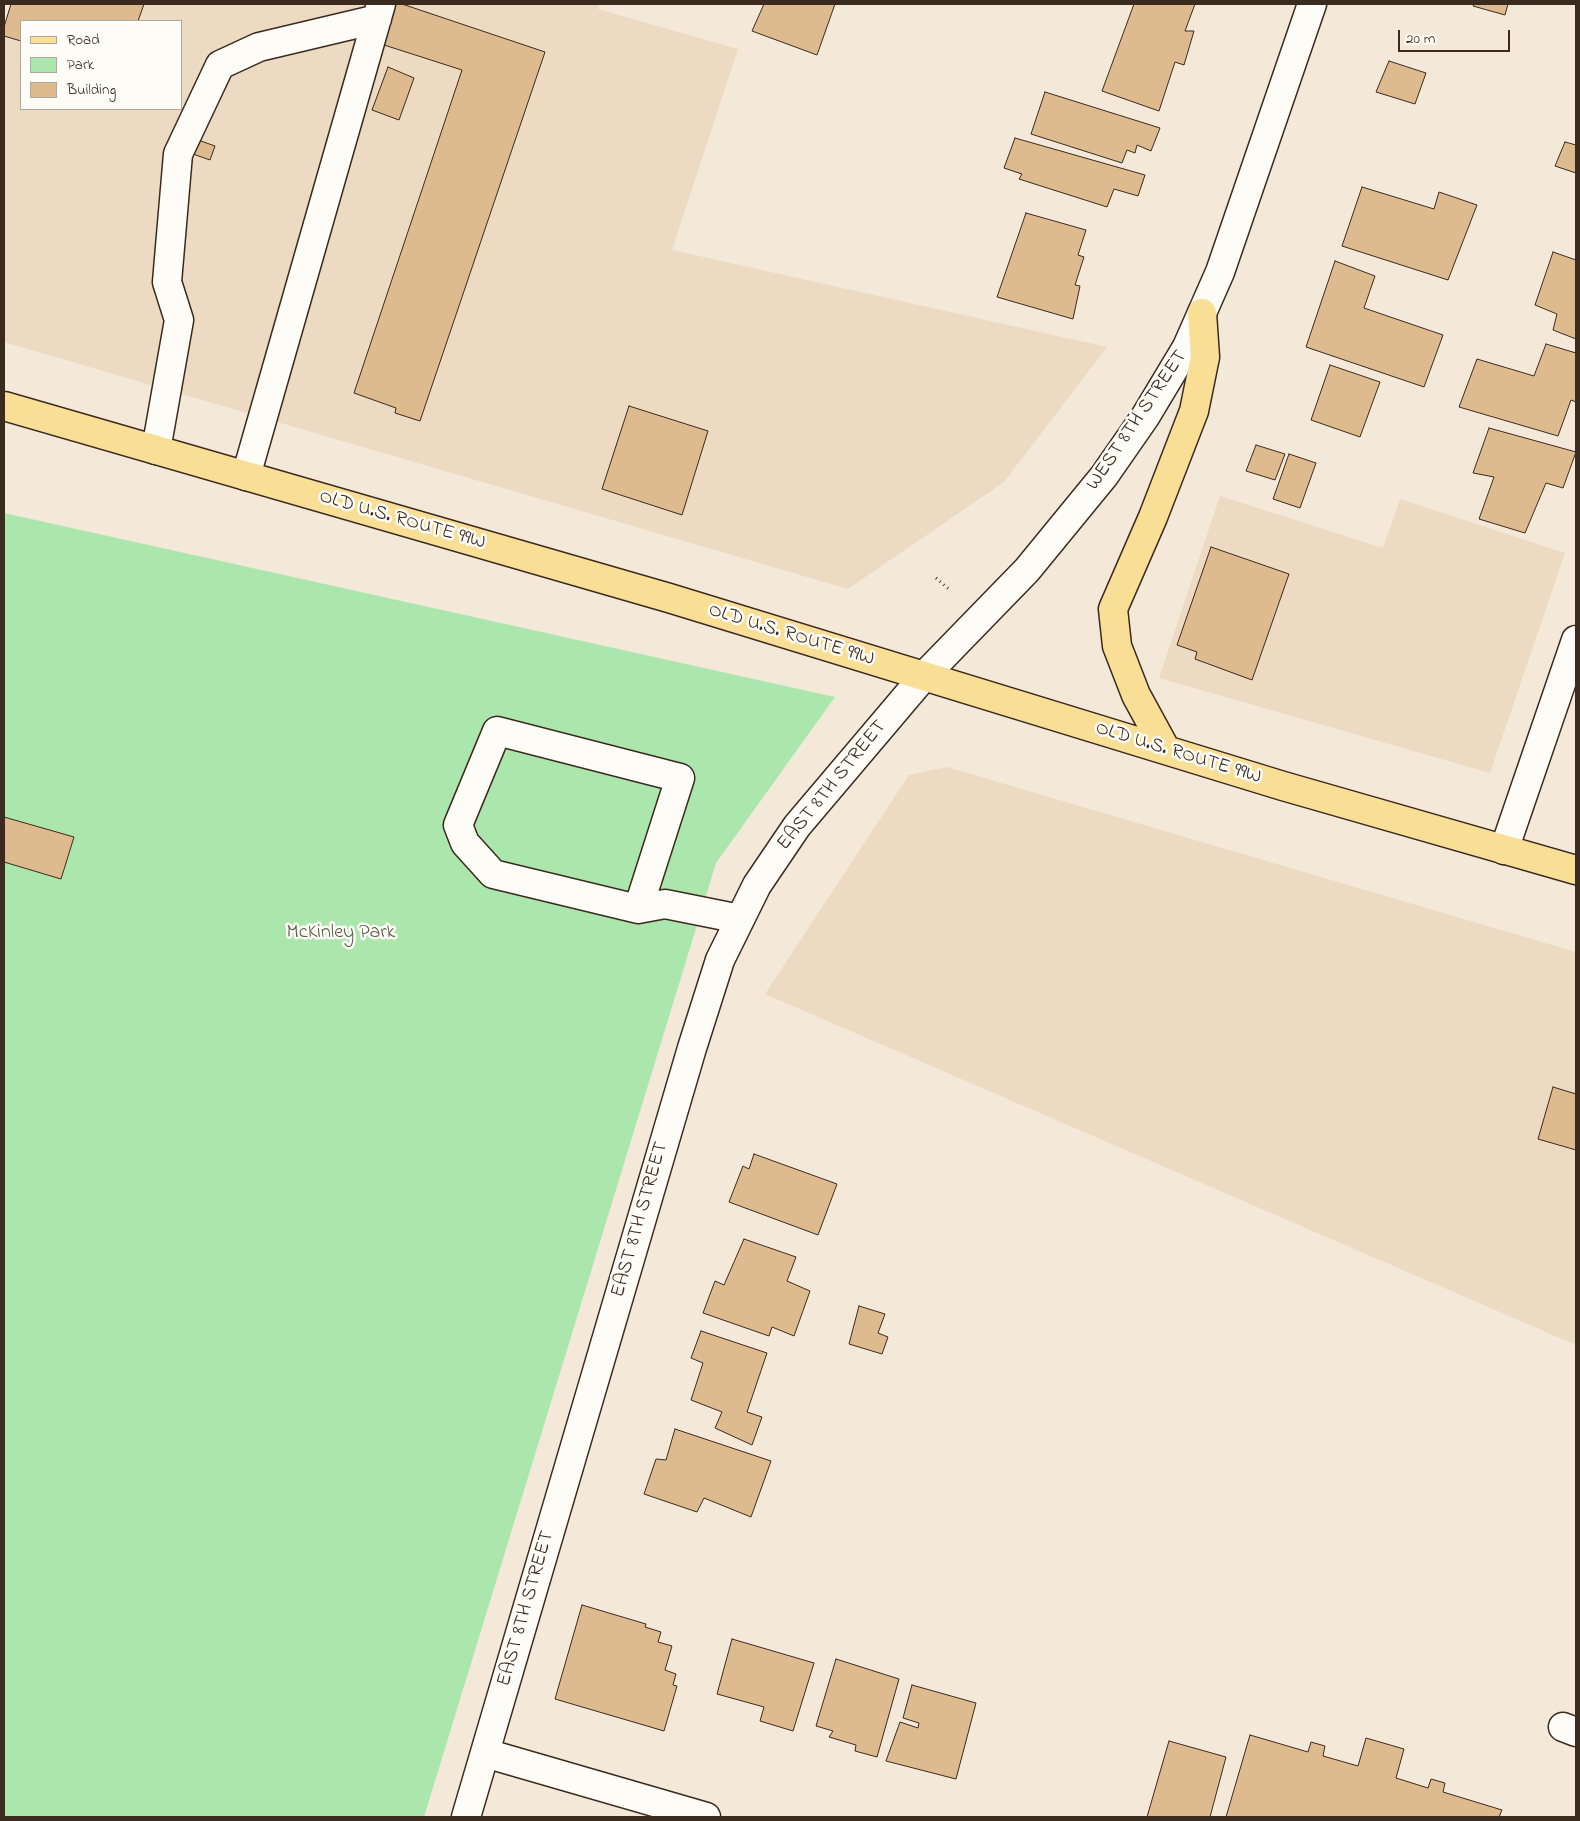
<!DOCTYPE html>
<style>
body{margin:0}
#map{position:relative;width:1580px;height:1821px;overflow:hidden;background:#f4e8d8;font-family:"Indie Flower",sans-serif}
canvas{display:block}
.frame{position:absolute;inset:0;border:5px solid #3b2a1e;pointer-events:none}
.legend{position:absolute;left:20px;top:20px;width:162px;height:90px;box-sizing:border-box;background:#fdfcf7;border:1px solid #afa8a0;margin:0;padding:6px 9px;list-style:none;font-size:15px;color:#3b2a1e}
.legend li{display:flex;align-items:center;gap:10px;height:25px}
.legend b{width:25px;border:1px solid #afa8a0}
.scale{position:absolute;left:1398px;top:30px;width:112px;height:22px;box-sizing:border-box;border:2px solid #3b2a1e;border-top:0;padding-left:6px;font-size:15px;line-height:18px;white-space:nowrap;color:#3b2a1e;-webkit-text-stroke:4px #fdfcf7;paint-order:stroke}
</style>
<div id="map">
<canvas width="1580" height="1821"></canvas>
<div class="frame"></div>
<ul class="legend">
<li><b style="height:6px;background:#f9df96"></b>Road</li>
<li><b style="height:14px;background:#abe7ad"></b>Park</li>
<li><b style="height:14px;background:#debb8f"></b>Building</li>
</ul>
<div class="scale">20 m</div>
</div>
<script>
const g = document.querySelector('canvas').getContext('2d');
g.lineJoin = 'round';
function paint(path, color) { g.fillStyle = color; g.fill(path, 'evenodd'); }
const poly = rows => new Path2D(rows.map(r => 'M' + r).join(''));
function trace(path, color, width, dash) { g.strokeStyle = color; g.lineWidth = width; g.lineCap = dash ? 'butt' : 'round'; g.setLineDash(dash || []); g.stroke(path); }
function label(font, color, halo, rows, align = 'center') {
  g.font = font + ' "Indie Flower",sans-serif'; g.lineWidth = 5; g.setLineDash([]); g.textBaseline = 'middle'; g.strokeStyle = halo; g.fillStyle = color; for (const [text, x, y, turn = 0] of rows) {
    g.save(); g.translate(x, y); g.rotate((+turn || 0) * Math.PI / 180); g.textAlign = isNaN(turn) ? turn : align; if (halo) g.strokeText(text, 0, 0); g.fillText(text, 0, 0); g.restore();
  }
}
paint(poly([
 [11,4,600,4,598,9,738,49,672,250,1107,347,1004,482,848,589,4,342,4,26],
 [21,21,181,21,181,109,21,109],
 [1220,496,1383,548,1400,499,1565,553,1490,773,1159,678],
 [947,767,1576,952,1576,1345,765,994,909,775]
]), '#eddac2');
paint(poly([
 [4,513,835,697,716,863,424,1817,4,1817]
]), '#abe7ad');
const building = poly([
 [11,4,144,4,138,21,21,21,21,41,4,36,4,27,11,4],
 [395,4,402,4,545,52,420,421,395,413,396,408,354,393,462,70,381,44,395,4],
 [764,4,835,4,817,55,752,31,764,4],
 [1134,4,1195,4,1185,31,1194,31,1184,65,1175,62,1159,111,1102,91,1134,4],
 [1474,4,1508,4,1505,15,1473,6,1474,4],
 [1389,61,1426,73,1415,104,1376,92,1389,61],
 [388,67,414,78,399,120,372,110,388,67],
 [1045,92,1160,128,1151,151,1137,145,1135,153,1127,150,1122,163,1031,134,1045,92],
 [1015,138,1145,175,1138,196,1114,189,1107,207,1019,179,1022,174,1004,168,1015,138],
 [198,140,215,146,210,160,193,154,198,140],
 [1565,142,1576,145,1576,173,1555,166,1565,142],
 [1362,187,1434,209,1439,192,1477,205,1448,280,1342,246,1362,187],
 [1026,213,1086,230,1078,255,1084,257,1075,285,1080,286,1073,319,997,297,1026,213],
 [1553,252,1576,260,1576,339,1553,330,1557,314,1535,305,1553,252],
 [1335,261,1375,276,1364,308,1443,335,1424,387,1306,347,1335,261],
 [1546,344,1576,353,1576,402,1571,400,1558,436,1459,407,1477,359,1534,376,1546,344],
 [1330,365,1380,382,1360,437,1311,420,1330,365],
 [629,406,708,431,682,515,602,489,629,406],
 [1489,428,1576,452,1563,488,1546,483,1525,533,1479,519,1494,477,1473,473,1489,428],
 [1256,445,1285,454,1275,480,1246,471,1256,445],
 [1289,454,1316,463,1300,508,1273,499,1289,454],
 [1211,547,1289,574,1252,680,1195,659,1197,652,1177,645,1211,547],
 [4,817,74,837,61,879,4,862,4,817],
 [1553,1087,1576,1094,1576,1150,1538,1139,1553,1087],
 [754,1154,837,1184,818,1235,729,1202,743,1166,749,1169,754,1154],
 [744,1239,796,1257,787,1281,810,1291,794,1336,772,1327,769,1336,703,1313,715,1281,724,1285,744,1239],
 [859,1306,885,1314,878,1333,888,1337,882,1354,849,1344,859,1306],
 [701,1331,767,1353,747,1412,762,1417,752,1445,715,1428,722,1412,691,1400,703,1363,691,1358,701,1331],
 [675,1429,771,1461,751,1517,704,1498,697,1512,644,1494,656,1459,666,1460,675,1429],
 [582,1605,646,1624,645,1627,661,1632,658,1642,672,1646,665,1670,676,1674,673,1685,677,1686,664,1731,555,1699,582,1605],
 [732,1639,814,1663,793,1731,760,1721,764,1707,717,1694,732,1639],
 [836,1659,899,1679,877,1757,855,1751,856,1745,829,1737,833,1731,816,1726,836,1659],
 [912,1685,976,1703,956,1779,886,1761,900,1722,918,1728,919,1723,903,1718,912,1685],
 [1250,1735,1308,1752,1311,1742,1325,1746,1323,1756,1358,1766,1366,1738,1404,1749,1396,1778,1428,1788,1431,1779,1445,1783,1443,1792,1502,1810,1499,1817,1226,1817,1250,1735],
 [1169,1741,1226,1757,1210,1817,1147,1817,1169,1741]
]);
paint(building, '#debb8f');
trace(building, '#3b2a1e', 1);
const minor = poly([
 [156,450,179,320,167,282,178,154,220,65,259,47,377,19],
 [246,476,381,4],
 [1504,850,1576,640],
 [638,909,680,778,497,731,458,825,465,843,493,874,638,909,665,904,740,919],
 [1563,1727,1576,1732],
 [485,1753,706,1817],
 [466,1817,692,1048,720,960,757,885,797,826,924,676,1027,570,1104,476,1145,417,1187,347,1220,272,1312,4]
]);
const major = poly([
 [4,406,669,598,1283,786,1576,870],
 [1166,750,1136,695,1117,646,1113,609,1153,517,1194,411,1205,357,1202,313]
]);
trace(minor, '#3b2a1e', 31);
trace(major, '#3b2a1e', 31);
trace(poly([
 [936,578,951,591]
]), '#3b2a1e', 3, [1, 4]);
trace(minor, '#fdfcf7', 28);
trace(major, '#f9df96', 28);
label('20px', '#3b2a1e', '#fdfcf7', [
 ["WEST 8TH STREET",1138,421,-56],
 ["OLD U.S. ROUTE 99W",402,521,16],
 ["OLD U.S. ROUTE 99W",791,636,17],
 ["OLD U.S. ROUTE 99W",1178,754,17],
 ["EAST 8TH STREET",833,786,-51],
 ["EAST 8TH STREET",641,1220,-74],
 ["EAST 8TH STREET",527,1609,-74]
]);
label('20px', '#575942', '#fdfcf7', [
 ["McKinley Park",341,934]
]);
</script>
